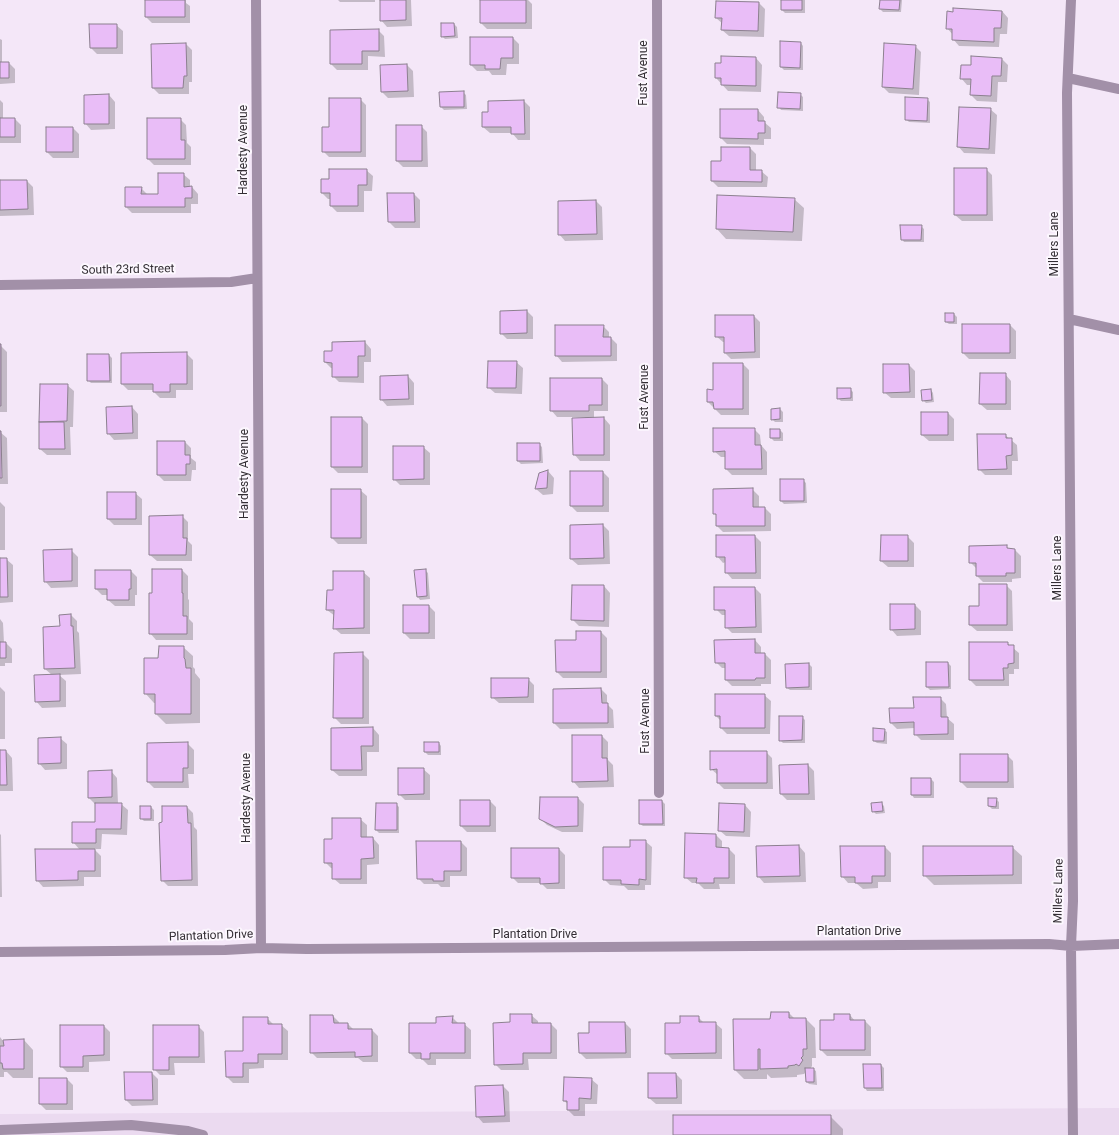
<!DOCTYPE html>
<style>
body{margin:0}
canvas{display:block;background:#f4e7f8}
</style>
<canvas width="1119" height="1135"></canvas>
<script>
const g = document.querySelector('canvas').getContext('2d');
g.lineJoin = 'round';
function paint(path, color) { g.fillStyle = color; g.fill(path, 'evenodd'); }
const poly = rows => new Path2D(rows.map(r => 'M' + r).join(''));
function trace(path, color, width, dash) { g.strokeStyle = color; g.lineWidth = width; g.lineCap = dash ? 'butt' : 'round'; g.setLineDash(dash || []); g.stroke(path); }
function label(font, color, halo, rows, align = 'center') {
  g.font = font + ' Roboto,sans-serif'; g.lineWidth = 4; g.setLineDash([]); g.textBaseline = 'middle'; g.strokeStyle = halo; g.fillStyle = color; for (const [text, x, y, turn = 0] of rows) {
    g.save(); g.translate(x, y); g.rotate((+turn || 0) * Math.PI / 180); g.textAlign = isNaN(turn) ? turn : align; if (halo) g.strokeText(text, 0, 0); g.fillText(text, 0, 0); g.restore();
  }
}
paint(poly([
 [1119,1108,1119,1135,0,1135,0,1114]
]), '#ebdaf0');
paint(poly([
 [146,0,186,0,186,3,190,6,190,23,152,23,146,17],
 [338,0,375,0,375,2,340,2],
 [381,0,411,0,412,26,387,27,381,20],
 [481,0,528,0,532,4,532,29,487,29,481,23],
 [782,0,805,0,805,13,785,13,782,10],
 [881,0,902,0,901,12,883,12,880,9],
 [759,3,765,9,764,37,729,36,722,30,723,24,716,18],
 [1002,11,1008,18,1007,34,1000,34,999,47,959,46,953,39,953,35,947,28,954,13],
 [454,24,457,27,458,38,445,39,442,36],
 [116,25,123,31,123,54,97,54,91,48],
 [378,30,384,36,385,57,368,56,368,70,337,70,331,64],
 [513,38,519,44,519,64,507,64,506,75,492,75,489,71,477,71,471,65],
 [0,39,2,40,2,63,9,63,15,69,15,83,0,84],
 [801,43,803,46,803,70,784,70,781,67],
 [186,44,192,50,192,82,189,82,189,94,159,94,153,88],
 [915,46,921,52,919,95,889,93,883,87],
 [756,58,762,65,761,92,728,91,716,78],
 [1002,59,1008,65,1007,82,998,82,997,102,977,101,971,95,971,85,967,85,961,78,971,66],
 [407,65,413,71,414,97,388,98,382,92,381,66],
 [463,92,466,95,467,109,444,110,441,107,440,93],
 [800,94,803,97,803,111,781,110,779,107],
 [109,95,115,102,115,129,91,130,85,123,85,96],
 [360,99,366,105,366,157,329,157,323,151,330,128],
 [927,99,930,102,930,123,909,122,906,119],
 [0,100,3,103,3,119,15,119,21,125,21,143,0,143],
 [524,101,530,107,530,140,518,140,512,133,490,133,483,127,489,113],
 [990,109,997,115,995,154,964,153,958,146],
 [721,110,758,110,764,117,764,122,771,128,771,139,764,139,764,145,727,144,721,138],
 [180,119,186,125,187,143,191,147,191,165,154,165,148,159],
 [421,126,427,132,428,167,403,167,397,161],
 [73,128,79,134,79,158,53,158,47,152],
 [722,148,750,148,756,154,756,171,761,171,768,177,767,187,718,187,712,181,722,162],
 [986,169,992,175,993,221,962,221,955,215],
 [366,170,373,176,372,191,364,191,364,212,337,212,331,206,331,199,328,199,322,193,330,180],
 [183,174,190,180,190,187,192,187,198,194,198,204,191,204,191,213,132,213,126,207,126,188,141,188,147,194,159,195],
 [0,181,27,181,33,187,34,215,0,216],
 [388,194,414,194,420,200,420,228,395,228,389,222],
 [718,196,794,199,804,208,802,241,726,239,717,229],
 [596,201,602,207,603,240,565,241,559,234],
 [921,226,924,229,924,242,904,242,902,239],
 [527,311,533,317,533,339,507,339,501,333],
 [954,314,957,317,957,324,949,324,946,322],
 [754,316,760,322,760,358,731,359,725,353,725,342,723,342,716,336],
 [1010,325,1016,331,1016,359,969,359,963,353],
 [603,326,609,332,609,338,611,338,617,344,617,361,562,362,556,355],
 [365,342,371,349,371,362,364,362,364,383,339,382,333,376,333,368,331,368,325,362,333,352],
 [0,345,7,352,7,412,0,412],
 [186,353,193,360,193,390,176,390,176,398,160,398,154,392,154,390,128,390,122,384],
 [88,355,109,355,112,358,112,383,91,383,88,380],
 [516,362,523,368,522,394,495,393,488,387],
 [743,364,749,370,749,415,721,415,708,402,714,391],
 [909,365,915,371,915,398,891,398,884,392],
 [1005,374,1011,381,1011,410,987,410,980,404],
 [408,376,414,383,414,405,387,406,381,399],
 [602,379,608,385,608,411,594,411,594,418,604,418,610,425,610,461,580,461,574,454,585,417,557,417,551,410],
 [40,385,67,385,74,391,73,427,70,427,71,455,47,455,40,449],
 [850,389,853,392,853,401,841,401,838,398],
 [931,390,933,393,934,402,926,403,923,400],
 [132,407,138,414,138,439,114,440,108,433],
 [780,409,783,412,783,422,775,422,772,419],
 [922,413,948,413,954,419,954,441,929,441,922,435],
 [332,418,362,418,368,424,368,473,338,473,332,467],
 [754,429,760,435,761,445,767,452,767,475,732,475,726,469,726,457,721,457,714,451],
 [771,430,780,430,783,433,783,441,774,441,771,438],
 [0,432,7,438,8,484,0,484],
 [1005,435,1017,445,1018,461,1012,461,1012,475,985,475,979,469],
 [185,442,191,448,191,458,196,462,196,470,192,470,191,481,164,481,158,475],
 [539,444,542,447,543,463,521,464,518,461],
 [423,447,430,453,430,485,400,485,394,479],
 [548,471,554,478,553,494,543,495,536,489,539,474],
 [571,472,603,472,609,478,609,512,577,512,571,506],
 [803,480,806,483,807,503,784,504,781,501],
 [752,489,759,496,759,508,765,508,771,514,771,531,723,532,717,526,717,516,714,513],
 [360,490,367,496,367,544,338,544,332,538],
 [135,493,142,499,142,525,114,525,108,519],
 [0,502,5,507,5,550,0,550],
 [182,516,188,522,188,541,192,545,192,561,157,561,150,555],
 [603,525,609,531,610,564,578,565,571,559],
 [717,536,755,536,761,542,761,579,732,579,726,572,726,562,723,563,717,556],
 [907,536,914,543,914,567,888,567,881,561],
 [1006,546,1009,549,1015,550,1021,556,1021,578,1012,579,1012,582,983,582,977,576,977,569,970,562],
 [71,550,78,557,78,587,51,588,45,581],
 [0,559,6,559,13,565,13,602,0,603],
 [182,570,188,576,188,599,189,600,189,619,193,623,193,640,156,640,150,633,153,594],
 [425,570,428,573,430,599,420,600,418,597],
 [131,571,137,577,137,595,135,595,135,606,115,606,108,600,108,595,102,595,96,589],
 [363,572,370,578,370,634,341,634,334,628,335,616,327,610,334,591],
 [1006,585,1012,591,1013,631,977,631,970,625,980,607],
 [604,586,610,593,609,627,579,626,573,620],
 [755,588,761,594,762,633,732,633,726,627,726,615,722,615,716,609],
 [915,605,921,611,921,635,897,636,891,629],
 [429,606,435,612,435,639,410,639,404,633],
 [71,615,77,621,77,631,79,633,81,674,59,675,66,681,66,707,42,708,36,701,52,675,45,669,44,628,61,627],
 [0,619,3,623,4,643,6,643,12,649,12,663,5,663,5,666,0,666],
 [601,632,607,638,607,678,563,678,557,672,556,641,577,641],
 [755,640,761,647,761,654,765,654,771,660,771,684,761,684,761,686,732,686,726,680,726,668,722,668,716,662],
 [1007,643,1019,653,1019,669,1014,669,1014,674,1009,674,1009,686,976,686,970,680],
 [183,647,193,656,193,667,195,669,195,673,200,679,200,723,166,724,156,714,156,703,154,703,145,693,159,659],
 [362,653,369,660,369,724,341,724,334,717],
 [948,663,951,666,951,689,930,690,927,687],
 [809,664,812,667,812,690,790,690,787,688],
 [528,679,534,685,534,703,499,703,492,697],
 [0,687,5,692,5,739,0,739],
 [601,689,607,695,607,704,613,710,614,728,560,729,554,723],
 [764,695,771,701,770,734,727,734,721,728,721,721,716,716],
 [940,698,946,704,947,718,954,724,954,740,921,740,915,734,915,728,897,729,891,723,915,708],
 [802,717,805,720,805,743,783,743,780,740],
 [373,728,379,735,379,752,367,752,367,776,339,776,332,770],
 [884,730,887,732,887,744,877,743,874,741],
 [602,736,608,742,608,760,613,765,614,787,579,788,573,781],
 [60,738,67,744,67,769,45,770,39,763],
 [187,743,194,750,194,774,188,774,189,788,154,788,148,782],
 [439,743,441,746,441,755,428,755,425,752],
 [0,751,6,751,12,758,13,791,0,791],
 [766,752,772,758,773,789,724,789,718,783,718,775,711,769],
 [1007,755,1013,761,1014,788,967,788,961,782],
 [808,765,814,771,815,800,787,800,781,794],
 [423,769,430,775,430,800,405,800,399,794],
 [111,771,117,778,118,804,121,804,128,810,127,835,102,834,101,849,94,849,101,856,101,877,84,877,84,886,43,887,37,880,80,850,73,842,96,823,95,804,89,798],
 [912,779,931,779,934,782,934,798,914,798,912,795],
 [578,798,584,804,583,832,562,832,547,825,540,818],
 [996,799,999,802,999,809,992,809,989,806],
 [490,801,496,807,496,832,467,832,461,826],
 [640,801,662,801,665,804,665,826,643,826,640,824],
 [881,803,884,806,885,813,876,814,873,811],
 [396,804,399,807,399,833,379,833,376,830],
 [720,804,745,805,751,812,750,837,726,836,719,830],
 [151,807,154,810,154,821,144,821,141,818],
 [187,807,193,813,194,827,197,830,198,886,168,886,162,880],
 [360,819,367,825,367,838,373,838,379,845,379,864,367,865,367,884,340,884,333,878,333,868,331,868,325,862,333,840],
 [0,834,1,835,2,897,0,897],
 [716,835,722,841,722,849,729,849,735,855,735,884,719,884,720,889,704,889,698,883,692,883,685,877],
 [645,841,652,847,651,885,645,885,645,890,628,890,624,886,610,885,604,879,631,848],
 [461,842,467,848,467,876,450,876,450,887,441,887,438,884,424,884,418,878],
 [799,846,805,853,806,882,764,883,758,876],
 [885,847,891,853,891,882,878,882,878,888,863,889,856,883,848,883,842,876],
 [1012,847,1022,856,1022,884,934,885,924,875],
 [559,849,565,855,565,889,547,889,541,883,518,883,512,877],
 [789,1013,795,1019,806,1019,815,1028,816,1058,812,1058,812,1066,810,1069,813,1069,816,1071,817,1085,809,1084,807,1082,806,1072,804,1074,797,1075,797,1077,771,1078,767,1074,767,1079,744,1079,735,1070,771,1020],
 [531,1015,538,1021,538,1024,551,1024,557,1030,557,1059,528,1059,529,1070,501,1070,495,1064,511,1023],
 [850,1015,855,1021,865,1021,871,1027,871,1056,827,1056,821,1050,835,1021],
 [333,1016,339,1022,339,1024,348,1024,354,1030,372,1030,378,1036,378,1062,363,1062,358,1058,317,1058,311,1052],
 [452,1017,459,1024,464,1024,471,1030,471,1059,436,1059,436,1065,428,1065,422,1059,416,1059,410,1053,437,1024],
 [698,1017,704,1023,715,1023,722,1029,722,1059,672,1059,666,1053,681,1024],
 [267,1018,274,1025,281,1025,288,1031,288,1060,264,1060,264,1068,249,1069,249,1083,233,1083,227,1077],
 [625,1023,631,1029,631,1058,586,1059,580,1053,590,1034],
 [104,1026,110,1032,110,1061,89,1062,89,1072,67,1072,61,1066],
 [198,1026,204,1032,205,1063,174,1063,175,1075,160,1075,154,1069],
 [0,1037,3,1041,24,1040,33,1050,33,1078,13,1078,7,1072,4,1072,4,1077,0,1077],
 [881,1065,884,1068,884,1091,867,1091,865,1088],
 [152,1073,158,1079,158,1105,132,1106,126,1100],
 [676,1074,682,1080,682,1104,656,1104,649,1098],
 [40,1079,67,1079,73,1085,73,1110,46,1110,40,1104],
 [591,1079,598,1085,597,1104,585,1104,585,1116,574,1116,568,1110,568,1104,564,1101],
 [503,1086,509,1092,510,1122,483,1123,477,1116],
 [830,1116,843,1129,843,1135,674,1135]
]), '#0003');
const building = poly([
 [145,0,185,0,185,17,145,17,145,0],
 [380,0,406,0,406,20,380,21,380,0],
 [480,0,526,0,526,23,480,23,480,0],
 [781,0,802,0,802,10,781,10,781,0],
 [880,0,900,0,899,10,879,9,880,0],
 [716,1,759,2,758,31,721,30,722,18,715,18,716,1],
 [953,8,1002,11,1001,28,994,28,994,42,952,40,952,29,946,29,947,11,953,12,953,8],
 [441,23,454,23,455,36,441,37,441,23],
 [89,24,117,24,117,48,90,48,89,24],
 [379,29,379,51,362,51,362,64,330,64,330,30,379,29],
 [470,37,513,37,513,58,501,58,500,69,485,69,485,65,470,65,470,37],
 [780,41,801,42,800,68,780,67,780,41],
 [186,43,187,76,184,76,183,88,152,88,151,44,186,43],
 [884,43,916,45,913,89,882,87,884,43],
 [721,56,756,57,756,86,721,85,721,78,715,78,715,63,721,63,721,56],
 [971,56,1002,58,1001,76,992,76,991,96,970,95,971,79,960,79,961,65,971,65,971,56],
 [0,62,9,62,9,78,0,78,0,62],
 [407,64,408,91,381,92,380,65,407,64],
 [464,91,464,107,440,107,439,92,464,91],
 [778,92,801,93,800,109,777,108,778,92],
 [109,94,109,124,84,124,84,95,109,94],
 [905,97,928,98,927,121,905,120,905,97],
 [329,98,361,98,361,152,322,152,322,127,329,127,329,98],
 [524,100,525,134,511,134,511,127,482,127,482,112,488,112,488,101,524,100],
 [959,107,991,108,989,149,957,147,959,107],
 [720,109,758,109,758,121,765,121,765,133,758,133,758,139,720,138,720,109],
 [0,118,15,118,15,137,0,137,0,118],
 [147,118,181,118,181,140,185,140,185,159,147,159,147,118],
 [396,125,422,125,422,161,396,161,396,125],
 [46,127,73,127,73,152,46,152,46,127],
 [721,147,750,147,750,170,762,170,762,182,711,181,711,161,721,161,721,147],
 [954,168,987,168,987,215,954,215,954,168],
 [329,169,367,169,367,185,358,185,358,206,330,206,330,193,321,193,321,179,329,179,329,169],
 [158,173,184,173,184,187,192,186,192,198,185,198,185,207,125,207,125,187,142,187,141,194,158,194,158,173],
 [0,180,27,180,28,209,0,210,0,180],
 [387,193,414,193,415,222,388,222,387,193],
 [717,195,795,198,793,232,716,229,717,195],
 [596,200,597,234,558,235,558,201,596,200],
 [900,225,922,225,921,240,901,240,900,225],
 [527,310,527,333,500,334,500,311,527,310],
 [945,313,954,313,954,322,945,322,945,313],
 [715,315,754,315,755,352,724,353,724,337,715,337,715,315],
 [962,324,1010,324,1010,353,962,353,962,324],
 [555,325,604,325,603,337,611,337,611,356,555,356,555,325],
 [365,341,365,356,358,356,358,377,332,377,332,363,324,362,324,351,332,351,332,342,365,341],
 [0,344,1,344,1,406,0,406,0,344],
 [187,352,187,384,170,384,170,392,153,392,153,384,121,384,121,353,187,352],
 [87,354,109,354,110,381,87,381,87,354],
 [488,361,517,361,516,388,487,388,488,361],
 [713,363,743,363,743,409,714,409,713,402,707,402,707,389,713,390,713,363],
 [883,364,909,364,910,392,883,393,883,364],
 [980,373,1006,373,1006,404,979,404,980,373],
 [408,375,409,399,380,400,380,376,408,375],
 [550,378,602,378,602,405,589,405,589,411,550,411,550,378],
 [40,384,68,384,67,421,39,422,40,384],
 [837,388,851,388,851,398,837,399,837,388],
 [931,389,932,400,922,401,921,390,931,389],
 [132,406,133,433,107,434,106,407,132,406],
 [780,408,780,419,771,420,771,409,780,408],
 [921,412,948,412,948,435,921,435,921,412],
 [331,417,362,417,362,467,331,467,331,417],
 [604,417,604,455,573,455,572,418,604,417],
 [39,422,64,422,65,449,39,449,39,422],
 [713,428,755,428,755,445,761,445,762,469,725,469,725,451,713,452,713,428],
 [770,429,780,429,780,438,770,438,770,429],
 [0,431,1,431,2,478,0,478,0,431],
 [977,434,1006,434,1006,438,1012,438,1012,455,1006,456,1007,469,978,470,977,434],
 [157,441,185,441,185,455,190,455,190,464,186,464,186,475,157,475,157,441],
 [517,443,540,443,540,461,517,461,517,443],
 [393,446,424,446,424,479,393,480,393,446],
 [548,470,547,488,535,489,539,473,548,470],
 [570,471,603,471,603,506,570,506,570,471],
 [780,479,804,479,804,501,780,501,780,479],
 [753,488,753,507,765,507,765,526,716,526,716,514,713,514,713,489,753,488],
 [331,489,361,489,361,538,331,538,331,489],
 [107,492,136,492,136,519,107,519,107,492],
 [183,515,183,538,187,538,186,555,149,555,149,516,183,515],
 [603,524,604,558,570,559,570,525,603,524],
 [716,535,755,535,756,573,725,573,725,557,716,557,716,535],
 [881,535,908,535,908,561,880,561,881,535],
 [1007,545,1007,548,1015,549,1015,573,1006,573,1006,576,976,576,976,563,969,563,969,546,1007,545],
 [72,549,72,581,44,582,43,550,72,549],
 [0,558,7,558,8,597,0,597,0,558],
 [152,569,182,569,182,593,183,593,183,616,187,616,187,634,149,634,149,593,152,593,152,569],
 [426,569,427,596,417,597,414,570,426,569],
 [95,570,131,570,131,589,129,589,129,600,107,600,107,589,95,589,95,570],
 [333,571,364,571,364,628,333,629,334,610,326,610,327,590,333,590,333,571],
 [979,584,1007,584,1007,625,969,625,969,606,979,606,979,584],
 [572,585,604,585,604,621,571,620,572,585],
 [714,587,755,587,756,627,725,628,725,610,714,610,714,587],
 [890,604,915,604,915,629,890,630,890,604],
 [403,605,429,605,429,633,403,633,403,605],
 [71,614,71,626,73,626,75,668,44,669,43,627,60,626,59,615,71,614],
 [576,631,601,631,601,672,556,672,555,640,576,640,576,631],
 [755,639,755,653,765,653,765,678,756,678,755,680,725,680,725,663,715,663,714,640,755,639],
 [0,642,6,642,6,658,0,658,0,642],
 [969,642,1008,642,1008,645,1014,645,1014,663,1008,664,1008,668,1003,668,1004,680,969,680,969,642],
 [159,646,184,646,184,658,185,659,186,668,191,668,191,714,155,714,155,694,144,694,144,658,158,658,159,646],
 [363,652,363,718,333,718,334,653,363,652],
 [926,662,948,662,949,687,926,687,926,662],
 [809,663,809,687,786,688,785,664,809,663],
 [60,674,60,701,35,702,34,675,60,674],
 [491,678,529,678,528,697,491,698,491,678],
 [601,688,602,703,608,703,608,723,553,723,553,689,601,688],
 [715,694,765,694,765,728,720,728,720,716,715,716,715,694],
 [913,697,941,697,941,717,948,717,948,734,914,735,914,722,890,723,889,708,914,708,913,697],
 [779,716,803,716,802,740,779,741,779,716],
 [373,727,373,746,361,746,362,770,331,770,331,728,373,727],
 [873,728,885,729,884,741,873,741,873,728],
 [572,735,602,735,602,758,607,758,608,781,572,782,572,735],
 [61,737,61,763,38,764,38,738,61,737],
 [188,742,188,768,183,768,183,782,147,782,147,743,188,742],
 [424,742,439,742,439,752,424,752,424,742],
 [0,750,6,750,7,785,0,785,0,750],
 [710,751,767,751,767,783,717,783,717,769,710,770,710,751],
 [960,754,1008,754,1008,782,960,782,960,754],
 [808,764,809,794,780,794,779,765,808,764],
 [398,768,424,768,424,794,398,795,398,768],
 [112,770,112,797,88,798,88,771,112,770],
 [911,778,931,778,931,795,911,795,911,778],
 [540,797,578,797,578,826,555,827,539,819,540,797],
 [988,798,997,798,996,807,988,806,988,798],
 [460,800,490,800,490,826,460,826,460,800],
 [639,800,662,800,663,824,639,824,639,800],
 [882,802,883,811,872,812,871,803,882,802],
 [95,803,122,803,121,829,96,829,96,843,72,843,72,822,95,822,95,803],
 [376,803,397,803,397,830,375,830,376,803],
 [719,803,745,804,744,832,718,831,719,803],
 [140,806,151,806,151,819,140,819,140,806],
 [162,806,187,806,188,823,191,823,192,880,161,881,159,823,162,822,162,806],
 [332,818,361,818,361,837,373,837,374,858,361,859,361,879,332,879,332,863,324,863,324,839,332,839,332,818],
 [685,833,716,834,716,847,729,848,729,878,714,878,714,883,696,883,697,878,684,878,685,833],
 [630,840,646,840,646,880,639,879,639,885,621,884,621,880,603,880,603,847,630,847,630,840],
 [416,841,461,841,461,871,444,871,444,881,433,881,433,879,417,879,416,841],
 [799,845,800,876,757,877,756,846,799,845],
 [840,846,885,846,885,876,872,876,872,883,855,883,855,877,841,877,840,846],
 [923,846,1013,846,1013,875,923,876,923,846],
 [511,848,559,848,559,883,540,884,540,878,511,878,511,848],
 [35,849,95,849,95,871,78,871,78,880,36,881,35,849],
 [771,1012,789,1012,789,1018,806,1018,807,1049,803,1049,803,1056,801,1058,803,1060,799,1066,796,1064,795,1065,788,1066,788,1068,760,1069,760,1049,758,1049,758,1070,734,1070,733,1019,770,1019,771,1012],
 [510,1014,532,1014,532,1023,551,1023,551,1053,523,1053,523,1064,494,1065,493,1023,510,1022,510,1014],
 [834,1014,850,1014,850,1020,865,1020,865,1050,820,1050,820,1020,834,1020,834,1014],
 [310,1015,333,1015,334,1023,348,1023,348,1029,372,1029,372,1056,355,1057,355,1052,310,1053,310,1015],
 [453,1016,452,1023,465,1023,465,1053,430,1053,430,1059,421,1059,421,1053,409,1053,409,1023,436,1023,436,1017,453,1016],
 [680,1016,699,1016,699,1022,716,1022,716,1053,665,1054,665,1023,680,1023,680,1016],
 [243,1017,268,1017,268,1024,282,1024,282,1054,258,1054,258,1063,243,1063,243,1077,226,1077,225,1051,243,1051,243,1017],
 [589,1022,625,1022,626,1053,579,1053,578,1033,589,1033,589,1022],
 [60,1025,104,1025,104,1055,83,1056,83,1067,60,1067,60,1025],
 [153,1025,199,1025,199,1057,169,1057,169,1070,153,1070,153,1025],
 [24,1039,24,1069,3,1069,2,1063,0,1063,0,1046,4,1046,3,1040,24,1039],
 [863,1064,881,1064,882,1088,864,1088,863,1064],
 [805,1068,814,1068,814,1082,806,1082,805,1068],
 [124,1072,152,1072,153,1100,125,1100,124,1072],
 [648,1073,676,1073,677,1098,648,1098,648,1073],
 [564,1077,592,1078,591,1099,579,1098,579,1110,567,1110,567,1101,563,1101,564,1077],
 [39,1078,67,1078,67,1104,39,1104,39,1078],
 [503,1085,505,1116,476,1117,475,1086,503,1085],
 [673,1115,831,1115,831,1135,673,1135,673,1115]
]);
paint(building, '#e9bdf7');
trace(building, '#8c808f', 1);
trace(poly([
 [256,0,261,948],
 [657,0,659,793],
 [1071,0,1067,93,1073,901,1071,946,1073,1135],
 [1068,78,1119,89],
 [0,285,231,282,257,278],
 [1069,319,1119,330],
 [0,952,225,950,261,948,307,949,1049,944,1071,946,1119,944],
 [0,1130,131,1125,188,1131,203,1135]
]), '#a290a8', 10);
label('12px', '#332e34', '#fcf7fe', [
 ["Fust Avenue",644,73,-90],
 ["Hardesty Avenue",244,150,-90],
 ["Millers Lane",1055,244,-90],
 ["South 23rd Street",128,270,-1],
 ["Fust Avenue",645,397,-90],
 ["Hardesty Avenue",245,474,-90],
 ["Millers Lane",1058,568,-90],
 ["Fust Avenue",646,721,-90],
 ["Hardesty Avenue",247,798,-90],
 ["Millers Lane",1059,891,-89],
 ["Plantation Drive",859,932],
 ["Plantation Drive",535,935],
 ["Plantation Drive",211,936,-2]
]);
</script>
